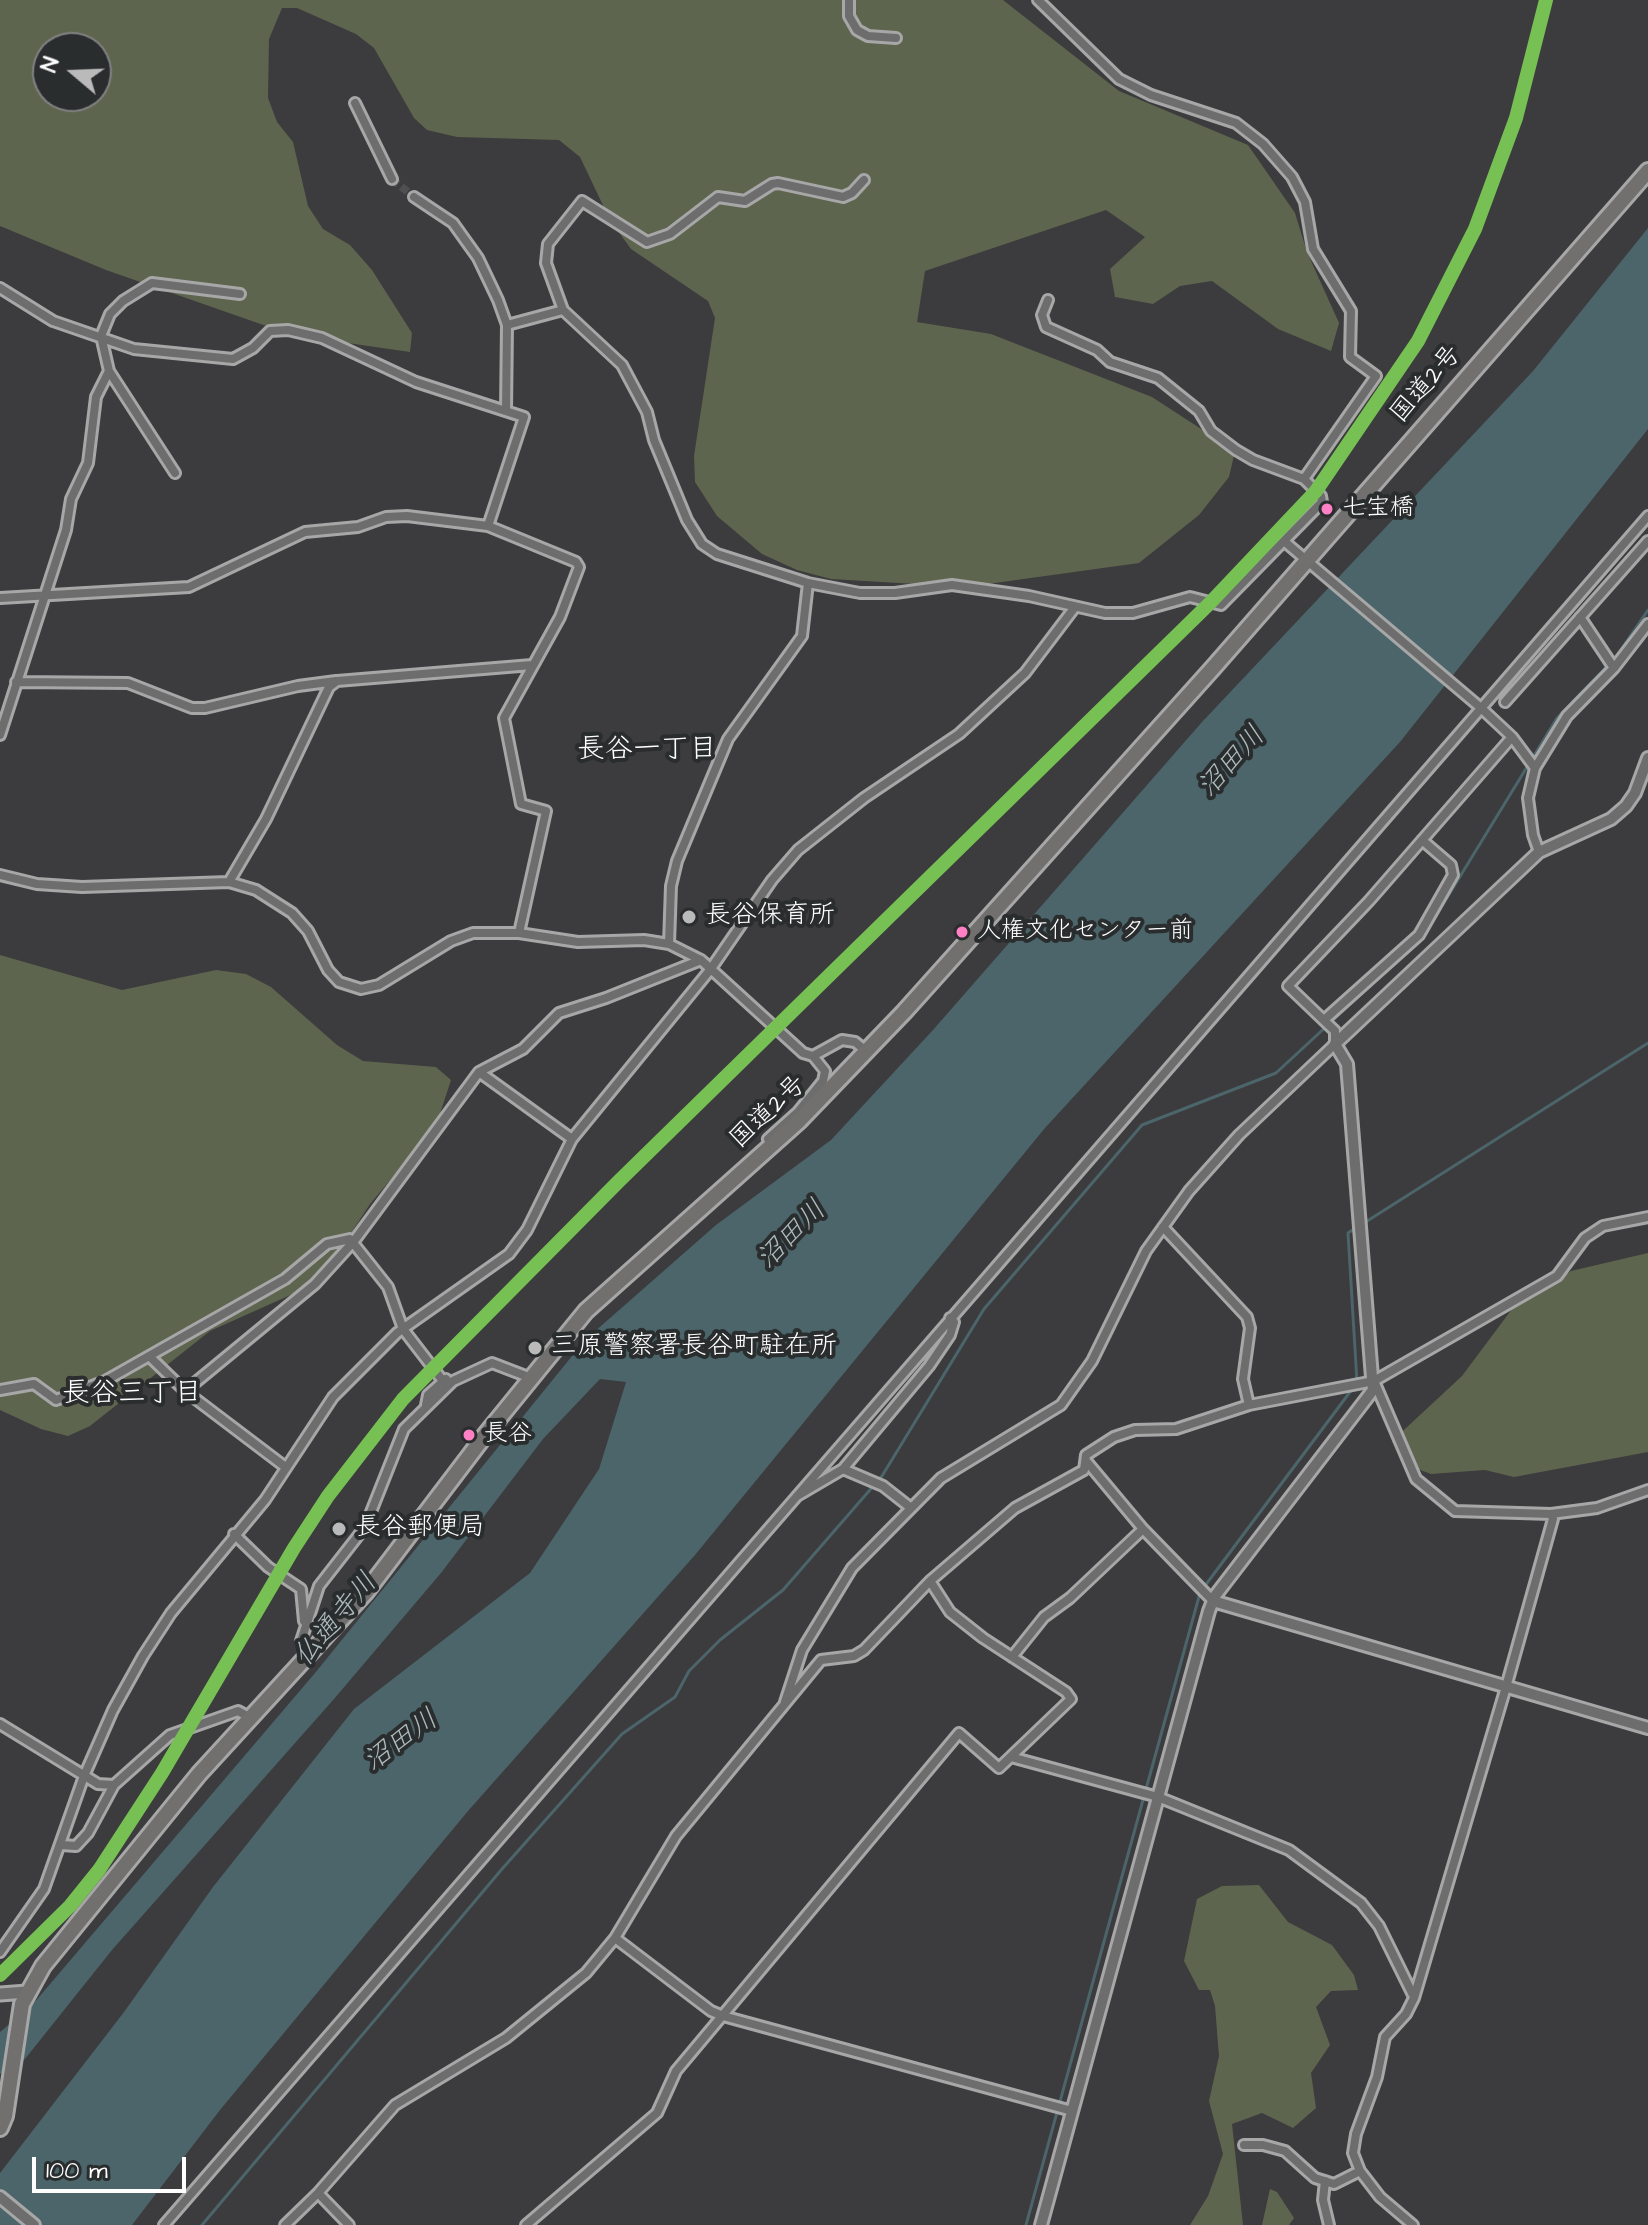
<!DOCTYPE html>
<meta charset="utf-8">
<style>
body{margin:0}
#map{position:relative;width:1648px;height:2225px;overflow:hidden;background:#3c3b3d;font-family:"Architects Daughter",sans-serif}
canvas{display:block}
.north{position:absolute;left:32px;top:32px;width:80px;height:80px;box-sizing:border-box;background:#2a2d2e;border:2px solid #7f8182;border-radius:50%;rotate:289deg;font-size:22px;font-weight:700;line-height:32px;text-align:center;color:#fff}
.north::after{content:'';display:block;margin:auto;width:28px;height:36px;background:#bbbabb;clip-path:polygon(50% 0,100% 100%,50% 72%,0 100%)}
.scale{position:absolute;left:32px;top:2157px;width:154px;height:36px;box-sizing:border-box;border:4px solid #fff;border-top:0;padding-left:10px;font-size:24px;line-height:28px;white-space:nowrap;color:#fff;-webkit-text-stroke:6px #2a2d2e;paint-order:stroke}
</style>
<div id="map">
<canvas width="1648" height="2225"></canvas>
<div class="north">N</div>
<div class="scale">100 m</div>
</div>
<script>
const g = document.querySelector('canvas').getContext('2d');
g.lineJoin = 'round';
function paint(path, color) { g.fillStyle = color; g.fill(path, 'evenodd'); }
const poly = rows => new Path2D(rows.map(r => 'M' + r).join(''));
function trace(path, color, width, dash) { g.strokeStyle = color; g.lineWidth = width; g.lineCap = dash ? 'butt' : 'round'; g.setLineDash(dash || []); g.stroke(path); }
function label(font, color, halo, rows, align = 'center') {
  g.font = font + ' "Architects Daughter","Klee One",sans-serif'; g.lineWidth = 8; g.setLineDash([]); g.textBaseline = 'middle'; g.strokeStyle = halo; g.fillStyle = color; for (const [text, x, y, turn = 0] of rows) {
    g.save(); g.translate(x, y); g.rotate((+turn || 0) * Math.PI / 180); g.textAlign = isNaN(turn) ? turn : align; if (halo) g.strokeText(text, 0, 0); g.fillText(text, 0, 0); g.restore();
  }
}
paint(poly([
 [0,0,1003,0,1119,91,1248,145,1295,213,1307,252,1339,323,1331,351,1278,329,1212,281,1180,286,1153,304,1115,297,1110,269,1145,237,1106,210,925,271,917,322,991,334,1152,397,1235,451,1229,477,1199,515,1139,563,966,587,831,579,797,570,762,554,717,516,695,482,694,456,715,318,708,301,631,249,610,220,580,157,559,140,457,137,427,130,414,118,374,48,356,34,297,8,282,8,269,39,268,98,277,122,293,142,308,206,323,229,350,245,372,270,412,333,410,352,292,335,106,270,0,226],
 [48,48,96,48,96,96,48,96],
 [0,955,122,990,216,970,246,974,271,987,337,1045,363,1061,436,1067,451,1080,436,1126,370,1204,331,1264,304,1289,210,1331,90,1426,68,1436,41,1429,0,1410],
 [1648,1253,1648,1452,1514,1477,1485,1470,1431,1474,1404,1464,1392,1441,1462,1376,1515,1305,1571,1271],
 [1259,1885,1288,1922,1332,1945,1354,1975,1358,1990,1331,1991,1316,2007,1330,2045,1311,2073,1316,2108,1293,2128,1262,2113,1232,2124,1243,2225,1190,2225,1208,2196,1223,2154,1209,2101,1219,2056,1215,2006,1210,1990,1199,1990,1184,1961,1197,1899,1222,1886],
 [1270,2189,1277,2192,1294,2218,1289,2225,1262,2225]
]), '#5e654f');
paint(poly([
 [1648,228,1648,429,1400,742,1045,1128,695,1555,468,1811,220,2110,132,2225,0,2225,0,2173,124,2012,213,1887,354,1709,530,1573,599,1469,626,1382,600,1379,543,1439,441,1573,334,1699,112,1950,25,2059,0,2074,0,2032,33,2004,315,1673,585,1340,716,1225,831,1140,933,1030,1202,722,1533,371]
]), '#4b656a');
trace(poly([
 [1364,1223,1648,1043],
 [1357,1227,1348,1233,1357,1382],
 [1204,1587,1353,1388],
 [202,2225,502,1869,622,1734,675,1697,689,1671,720,1640,783,1590,882,1476,984,1309,1142,1125,1276,1073,1423,937,1557,718,1616,657,1648,610],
 [1026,2225,1200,1593]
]), '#4b656a', 3);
trace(poly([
 [392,179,414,197]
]), '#504f50', 8, [8, 4]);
const minor = poly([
 [849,0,849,16,857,30,868,36,896,38],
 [1038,0,1119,79,1151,95,1236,123,1263,144,1292,177,1305,202,1313,249,1351,311,1350,357,1376,376,1304,479],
 [355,103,392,179],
 [864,180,852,193,843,197,778,183,772,184,745,201,718,197,670,234,647,242,582,201,548,244,546,263,563,310,622,365,647,412,654,440,687,520,702,544,717,554,808,583,860,593,895,593,952,585,1029,596,1105,613,1133,613,1190,597,1221,605,1322,502,1321,496,1304,479,1253,460,1236,450,1211,431,1199,411,1158,378,1110,362,1097,350,1046,327,1042,315,1048,300],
 [414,197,453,223,478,258,498,300,507,325,506,411],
 [0,288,53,321,134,349,233,359,253,348,270,331,288,330,322,338,416,382,524,417,488,526],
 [507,325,563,310],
 [109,371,175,473],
 [1285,542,1481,708,1512,737,1535,768],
 [0,598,189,587,305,532,358,527,386,517,407,516,488,526,576,562,579,567,560,617,504,718,521,804,546,811,519,933],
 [1580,617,1614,668],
 [16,682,128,683,192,708,205,708,298,686,336,681],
 [1505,702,1648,541],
 [0,735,66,530,71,499,88,463,96,397,109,371,101,336,110,314,123,301,152,283,240,294],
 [1539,852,1533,835,1528,798,1535,768,1567,716,1614,668,1648,624],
 [0,875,37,884,82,887,229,882,256,890,292,913,308,931,328,970,339,982,361,989,379,985,451,941,473,933,519,933,578,942,644,940,669,944,701,960,803,1053,813,1056,842,1040,855,1042,866,1051],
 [229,882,266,819,329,687,337,681,532,665],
 [669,944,671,886,677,861,728,739,802,636,808,583],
 [1324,1020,1419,935,1453,875,1451,865,1422,840],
 [479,1072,572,1139],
 [771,1144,768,1139,798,1112,823,1081,825,1071,813,1056],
 [1163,1227,1247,1317,1250,1328,1243,1379,1249,1405],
 [150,1357,185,1391,284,1466],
 [1374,1381,1416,1479,1455,1511,1551,1514,1597,1508,1648,1490],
 [0,1390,34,1384,56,1400,105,1381,285,1279,327,1244,350,1239,388,1287,403,1329,443,1381],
 [185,1391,315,1284,354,1241,479,1072,523,1049,559,1013,606,998,701,960],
 [426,1405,428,1395,446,1379],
 [1087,1462,1143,1529,1213,1601],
 [843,1469,883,1486,911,1508],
 [797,1496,843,1469,929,1366,950,1335,954,1322,950,1318],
 [234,1534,268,1567,301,1589,304,1621],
 [311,1653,301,1641,319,1586,365,1527,404,1429,453,1381,492,1363,531,1378],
 [1012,1657,1044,1617,1070,1598,1143,1529],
 [785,1702,802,1650,852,1568,941,1478,1061,1405,1092,1361,1146,1251,1189,1191,1239,1135,1335,1044,1335,1031,1288,986,1369,901,1512,737],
 [0,1724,98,1784,114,1785,170,1735,238,1711,249,1717],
 [1011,1757,1158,1797,1289,1850,1361,1903,1379,1926,1414,1997],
 [62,1845,76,1846,88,1833,114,1785],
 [615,1938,711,2011,723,2016,1072,2111],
 [0,1952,44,1889,84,1776,113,1710,143,1656,171,1613,265,1500,333,1397,397,1333,509,1254,527,1230,572,1139,710,970,772,880,798,850,864,798,959,734,1025,673,1075,607],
 [1244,2145,1263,2145,1285,2151,1315,2178,1334,2184,1360,2171],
 [1325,2181,1323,2200,1329,2225],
 [318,2193,349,2225],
 [164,2225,1648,516],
 [285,2225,318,2193,395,2105,506,2038,586,1973,615,1938,676,1836,821,1660,854,1656,864,1650,930,1581,1015,1508,1084,1470,1086,1455,1114,1437,1135,1430,1176,1429,1249,1405,1374,1381,1557,1276,1585,1238,1603,1226,1648,1217],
 [526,2225,657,2113,676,2071,959,1733,999,1768,1071,1699,1066,1692,983,1638,950,1612,930,1581],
 [1413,2225,1380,2197,1360,2171,1353,2153,1356,2134,1377,2077,1385,2037,1406,2014,1414,1998,1506,1687,1553,1519,1551,1514]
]);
const tertiary = poly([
 [1213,1601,1648,1728],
 [0,2197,34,2225],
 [1041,2225,1209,1611,1215,1596,1373,1390,1347,1064,1335,1044,1539,852,1611,819,1626,806,1635,793,1648,758]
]);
const secondary = poly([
 [0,1994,27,1992]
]);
const trunk = poly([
 [0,2128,5,2116,22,2004,43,1966,199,1774,366,1592,486,1434,586,1311,799,1121,904,1012,1212,669,1648,171]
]);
trace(minor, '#a7a7a8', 14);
trace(tertiary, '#a7a7a8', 16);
trace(secondary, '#a7a7a8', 17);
trace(trunk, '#a7a7a8', 20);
trace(minor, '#6d6d6d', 8);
trace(tertiary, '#6d6d6d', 10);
trace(secondary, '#6d6d6d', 11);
trace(trunk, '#71706e', 14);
trace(poly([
 [0,1975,70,1906,99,1870,162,1773,294,1548,328,1496,403,1399,619,1181,1210,603,1316,491,1418,341,1475,229,1516,118,1546,0]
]), '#77c154', 14);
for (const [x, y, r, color] of [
 [1327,509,7,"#ff80c5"],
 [689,917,8,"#bbbabb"],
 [962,932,7,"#ff80c5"],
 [535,1348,8,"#bbbabb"],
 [469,1435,7,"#ff80c5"],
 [339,1529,8,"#bbbabb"]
]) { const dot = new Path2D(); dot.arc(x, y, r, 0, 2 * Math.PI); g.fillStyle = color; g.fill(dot); trace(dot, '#2a2d2e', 3); }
label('24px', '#fff', '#2a2d2e', [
 ["七宝橋",1342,509],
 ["人権文化センター前",977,932],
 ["長谷",484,1435]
], 'left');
label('26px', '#fff', '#2a2d2e', [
 ["国道2号",1427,385,-49],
 ["国道2号",769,1113,-43]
]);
label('26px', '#fff', '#2a2d2e', [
 ["長谷保育所",705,917],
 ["三原警察署長谷町駐在所",551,1348],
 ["長谷郵便局",355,1529]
], 'left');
label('28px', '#fff', '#2a2d2e', [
 ["長谷一丁目",647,751],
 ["長谷三丁目",132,1395]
]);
label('italic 28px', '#aebcbe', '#2a2d2e', [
 ["沼田川",1233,763,-48],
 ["沼田川",793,1236,-45],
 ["仏通寺川",337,1621,-50],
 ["沼田川",402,1742,-36]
]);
</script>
